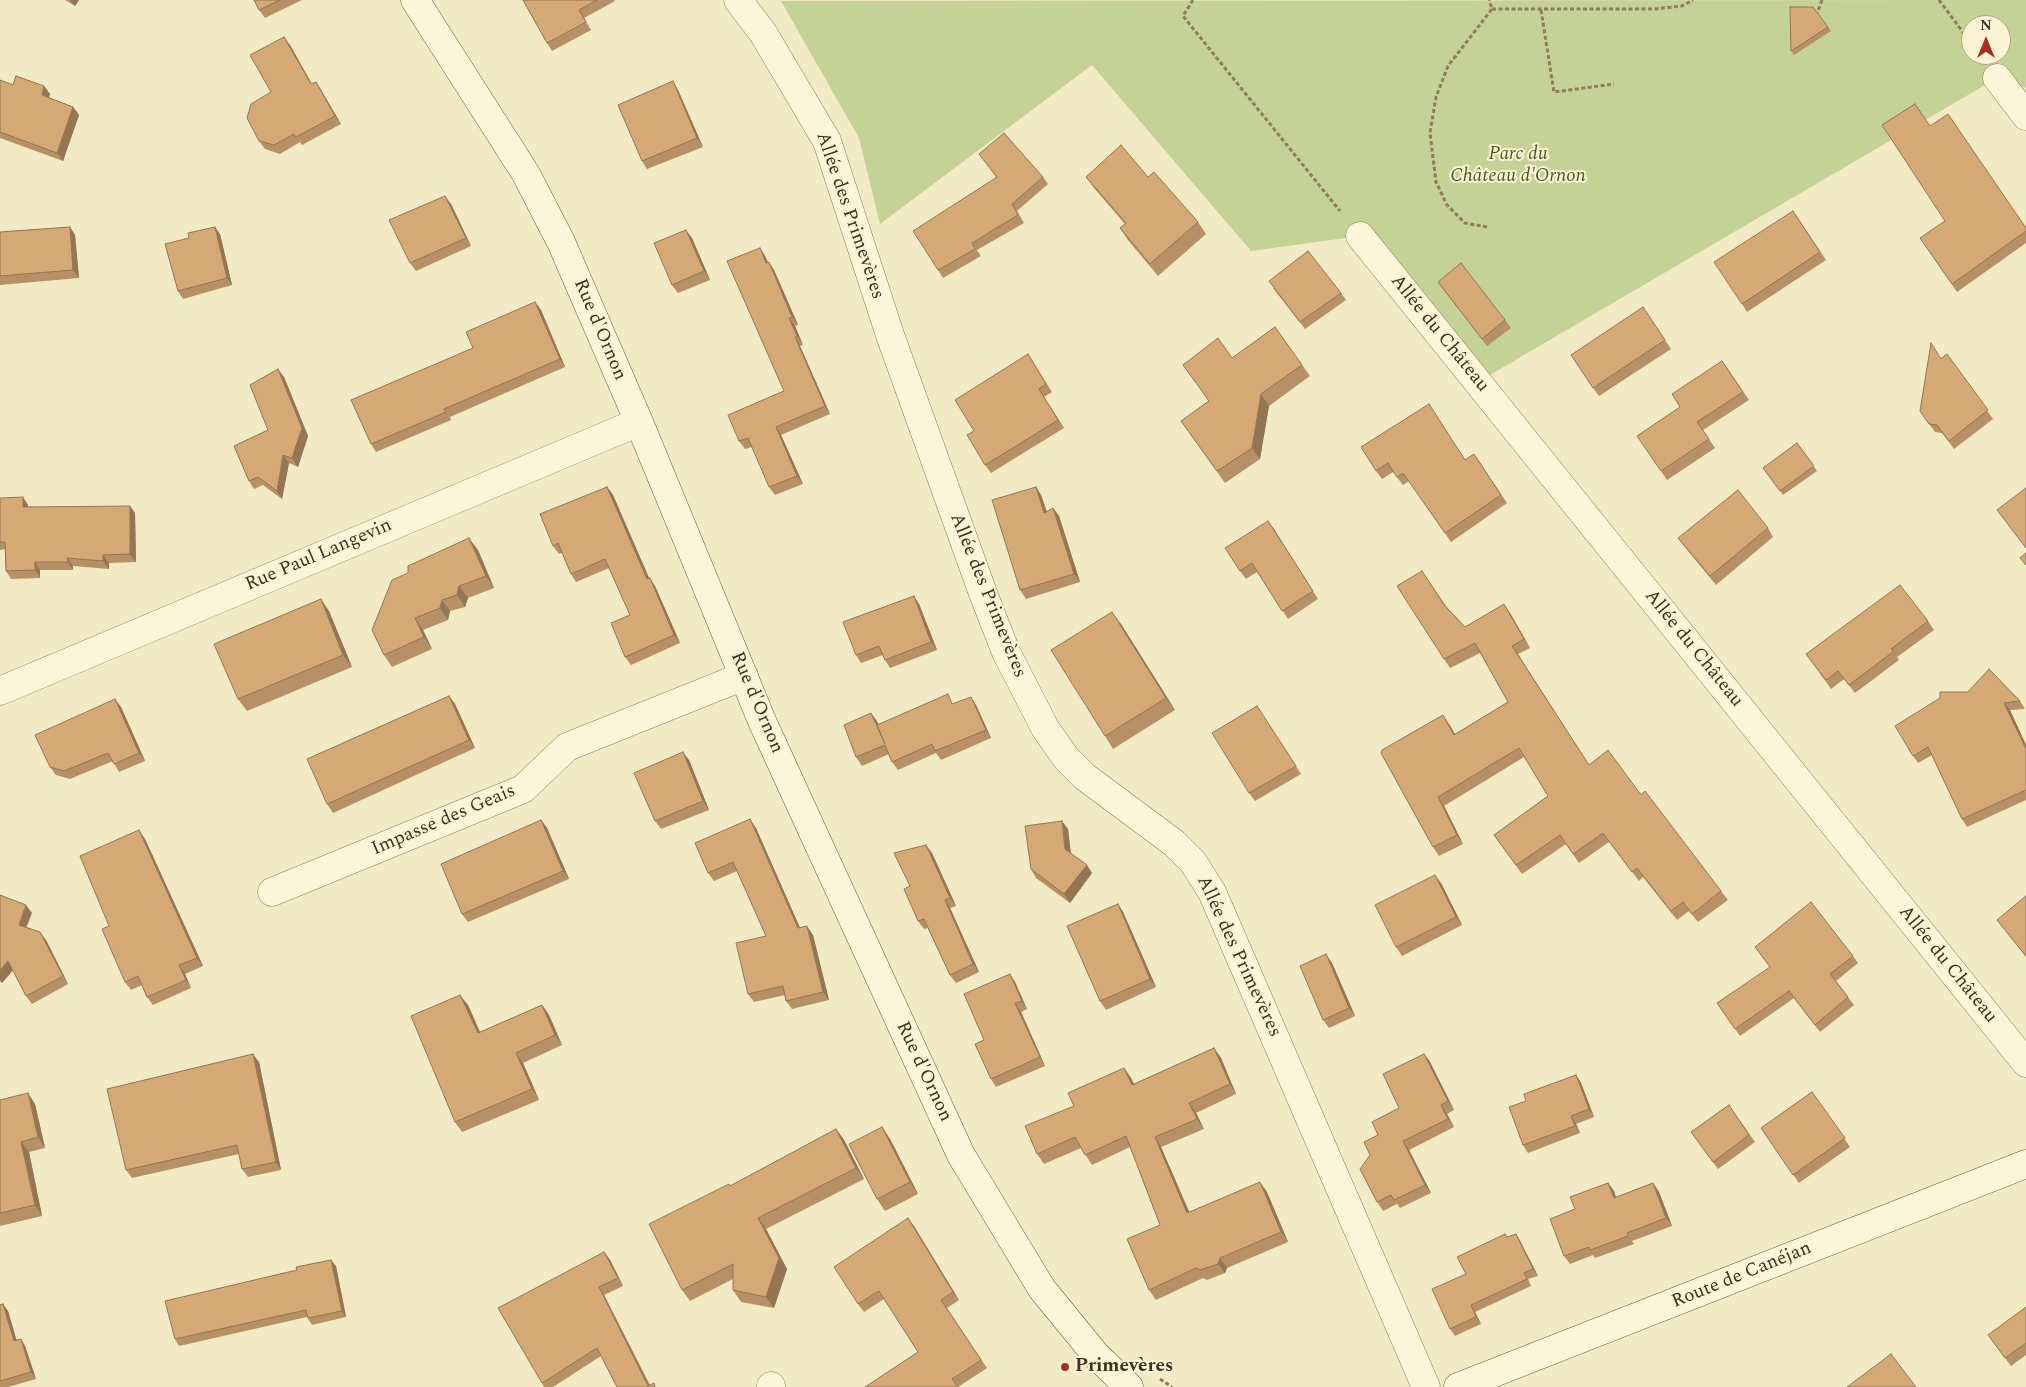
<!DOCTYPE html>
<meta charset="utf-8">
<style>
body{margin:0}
#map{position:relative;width:2026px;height:1387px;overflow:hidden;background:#f2eac4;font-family:Spectral,serif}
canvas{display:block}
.north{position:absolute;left:1961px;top:15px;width:50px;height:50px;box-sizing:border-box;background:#f9f3d4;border:1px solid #aea58b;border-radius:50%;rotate:0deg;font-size:14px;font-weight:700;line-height:20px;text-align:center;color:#3e311d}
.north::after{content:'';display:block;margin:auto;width:18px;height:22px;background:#a53022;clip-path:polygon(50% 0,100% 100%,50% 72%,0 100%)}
</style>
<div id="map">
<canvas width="2026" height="1387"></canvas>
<div class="north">N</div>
</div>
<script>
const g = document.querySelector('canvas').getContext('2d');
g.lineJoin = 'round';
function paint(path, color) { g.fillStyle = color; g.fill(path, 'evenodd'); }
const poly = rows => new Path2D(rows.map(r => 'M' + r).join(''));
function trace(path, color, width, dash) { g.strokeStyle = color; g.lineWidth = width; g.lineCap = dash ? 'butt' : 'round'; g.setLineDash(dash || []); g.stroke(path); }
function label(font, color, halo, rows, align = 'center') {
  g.font = font + ' Spectral,serif'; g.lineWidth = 4; g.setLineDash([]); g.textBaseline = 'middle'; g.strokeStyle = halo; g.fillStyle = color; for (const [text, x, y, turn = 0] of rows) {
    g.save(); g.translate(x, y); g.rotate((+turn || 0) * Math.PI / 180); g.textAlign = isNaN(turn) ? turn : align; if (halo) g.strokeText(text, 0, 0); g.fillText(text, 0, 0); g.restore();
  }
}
paint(poly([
 [2026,0,2026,88,1997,78,1478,382,1360,236,1251,251,1092,65,880,224,859,138,781,1],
 [1971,25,2001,25,2001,55,1971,55]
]), '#c4d296');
const street = poly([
 [738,0,763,33,827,141,890,335,984,596,1006,652,1045,728,1066,758,1085,777,1174,843,1193,862,1212,892,1426,1387],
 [1997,78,2026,116],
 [1360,236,2026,1063],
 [0,691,639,422],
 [272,892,523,789,567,747,744,676],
 [771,1386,771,1387]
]);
const secondary = poly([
 [415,0,526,174,561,242,639,422,762,721,961,1155,1042,1289,1096,1355,1129,1387],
 [1458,1387,2026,1164]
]);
trace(street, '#8f7c58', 29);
trace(secondary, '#715d3b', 29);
trace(poly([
 [1193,0,1183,16,1340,211],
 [1939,0,1971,43],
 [1492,9,1654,9,1682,6,1693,0],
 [1541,10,1554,92,1614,84],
 [1816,16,1822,0],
 [1487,227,1465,223,1447,205,1436,182,1430,133,1436,97,1448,66,1492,9,1489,0],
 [1160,1379,1172,1387]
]), '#8f7c58', 3, [4, 2.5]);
trace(street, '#fcf6d8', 28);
trace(secondary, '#fcf6d8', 28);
paint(poly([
 [65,0,79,0,75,6],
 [254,0,302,0,265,18,259,10],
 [523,0,614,0,615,1,584,18,591,30,552,51,547,43],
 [1813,7,1831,31,1794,55,1791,51],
 [290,45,312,84,316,82,321,90,341,124,302,145,300,142,280,154,265,149,259,141,271,92],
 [0,80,13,85,44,86,50,94,49,98,73,107,79,115,63,161,0,138],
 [678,90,703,147,647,169,642,161],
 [1930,126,2026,227,2026,243,1957,292,1920,238,1945,221],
 [979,154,1043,177,1048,184,1017,211,1024,223,977,250,981,256,943,278,938,270,996,177],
 [1086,177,1148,177,1198,222,1206,234,1158,276,1128,240,1120,228,1125,224,1094,188],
 [451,204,471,246,416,271,410,263],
 [1793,211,1826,260,1747,312,1742,304],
 [70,227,75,235,79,278,0,285,0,232],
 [220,234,232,285,183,299,178,291,189,238],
 [692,238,710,280,678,293,672,285],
 [760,248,765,256,768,262,774,270,798,325,795,326,803,345,800,346,830,414,781,435,803,484,775,495,769,487,752,447,745,449,739,441,784,391],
 [1438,282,1505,320,1511,328,1487,346],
 [1273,288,1341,293,1346,300,1305,329],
 [535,302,541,310,565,367,450,417,451,420,376,452,371,444,473,348],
 [1643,307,1671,349,1599,396,1593,388],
 [1275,327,1310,376,1269,406,1260,459,1225,483,1181,421,1209,401,1232,358],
 [1028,354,1052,392,1044,397,1064,428,991,473,985,465],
 [1947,354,1993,419,1954,449,1942,433,1935,432,1920,411,1941,358],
 [1722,361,1749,400,1703,430,1715,448,1667,480,1637,436,1680,407],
 [284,377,308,436,298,467,289,463,282,499,263,485,254,489,249,481,268,430],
 [1434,412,1465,460,1474,454,1507,503,1451,542,1409,481,1403,485,1393,472,1382,479,1376,471],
 [1797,443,1817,471,1783,495,1763,468],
 [607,487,613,495,649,578,655,586,680,643,631,665,625,657,630,615,609,568,576,582,571,574,562,553,559,554,553,546],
 [1036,487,1041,495,1047,512,1053,508,1059,516,1080,582,1026,599,1020,590],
 [0,498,28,505,28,507,135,513,136,562,109,563,109,569,73,566,73,570,40,570,40,578,11,579,6,571,5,549,0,550],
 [1268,521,1318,599,1288,619,1257,572,1246,579,1240,571],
 [1768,528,1773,537,1716,585,1684,546,1678,538],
 [478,550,494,588,468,598,465,607,450,611,448,620,423,630,432,649,392,667,384,655,372,630],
 [1422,571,1446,606,1465,627,1510,613,1530,648,1518,654,1589,765,1641,795,1721,891,1728,900,1698,922,1689,911,1677,920,1643,877,1639,881,1609,842,1579,863,1566,844,1522,874,1494,835,1548,796,1524,757,1444,806,1463,844,1439,856,1433,847,1381,753,1449,724,1455,734,1508,702,1480,653,1450,668,1444,659],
 [919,604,937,650,890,668,885,660,883,655,861,663,856,655],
 [329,611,352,667,247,711,238,699],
 [1928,621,1934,630,1897,657,1899,660,1855,693,1844,679,1831,689,1806,654],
 [1121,624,1175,710,1113,749,1105,736],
 [449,696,455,704,475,748,333,813,327,804],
 [1940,698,2020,701,2025,709,2010,710,2026,745,2026,800,1967,827,1962,819,1932,755,1918,763,1913,756],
 [954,704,976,705,991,738,941,760,936,753,898,770,892,762,889,754,862,766,856,757,871,713,878,724],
 [1257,706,1301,774,1255,801,1249,793],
 [121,707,145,761,119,772,113,761,70,779,56,775,50,767],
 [689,760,709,810,661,829,655,821],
 [541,820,547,828,569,879,468,922,462,914],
 [756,828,800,928,813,935,829,1000,792,1009,786,1001,785,995,754,1002,748,994,766,936,737,871,714,881,708,873],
 [1068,829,1071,853,1092,873,1070,903,1036,878,1031,869],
 [145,839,203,966,185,974,191,988,153,1005,147,997,142,985,131,990,125,982,109,926],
 [932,853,956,906,950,908,979,972,956,983,950,975,928,928,924,929,918,921,910,886],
 [1441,883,1462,925,1402,956,1396,947],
 [2026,896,2026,957,1997,920],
 [1118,904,1123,912,1156,987,1106,1010,1100,1001],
 [32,913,26,928,46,940,68,984,32,1004,26,996,13,970,2,983],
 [1853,956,1858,963,1836,981,1854,1005,1820,1032,1794,998,1740,1036,1717,1003],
 [1332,963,1355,1016,1329,1028,1323,1020],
 [1010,974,1015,982,1027,1009,1021,1012,1045,1066,996,1087,991,1079,984,1040],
 [468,1005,480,1032,542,1005,549,1015,562,1045,523,1063,539,1100,462,1132,455,1122],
 [1214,1048,1221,1058,1236,1094,1196,1113,1204,1129,1161,1147,1189,1212,1267,1192,1288,1242,1227,1268,1225,1273,1207,1280,1203,1278,1156,1300,1149,1290,1160,1225,1130,1147,1092,1165,1081,1148,1044,1164,1037,1154,1124,1068,1131,1078,1134,1084],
 [1424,1054,1430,1062,1454,1110,1447,1114,1454,1127,1409,1150,1431,1193,1400,1208,1397,1204,1383,1211,1377,1202,1370,1155,1399,1108],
 [259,1062,281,1170,248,1177,242,1169,239,1154,132,1178,126,1170],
 [1576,1075,1581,1083,1594,1117,1576,1124,1580,1133,1528,1153,1523,1145],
 [1812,1092,1850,1147,1799,1183,1761,1128],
 [0,1100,35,1104,45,1148,29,1152,42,1216,0,1226],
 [1729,1105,1755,1142,1718,1169,1691,1132],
 [882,1127,890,1139,918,1194,885,1211,877,1199],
 [836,1129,844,1140,864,1179,766,1229,787,1269,774,1308,741,1302,733,1290,733,1279,690,1301,682,1290,731,1186],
 [1608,1183,1614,1191,1616,1197,1653,1183,1659,1192,1672,1226,1632,1241,1634,1244,1595,1258,1593,1255,1570,1264,1564,1256,1575,1209],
 [908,1218,959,1300,947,1308,987,1368,958,1387,918,1352,884,1299,864,1312,858,1304],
 [1505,1234,1507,1237,1516,1234,1520,1241,1538,1276,1528,1279,1531,1286,1475,1312,1481,1324,1455,1336,1450,1329,1466,1274],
 [604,1252,610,1260,623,1286,604,1295,650,1385,617,1387,601,1356,553,1387,544,1387,542,1383],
 [336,1266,346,1317,312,1325,307,1317,179,1346,175,1339],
 [3,1304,8,1311,16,1340,21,1339,25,1346,36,1379,8,1387,0,1387,0,1305],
 [2026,1307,2026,1355,2011,1366,1988,1335]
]), '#b69165');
paint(poly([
 [70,0,79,0,75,6],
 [284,37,290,45,316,92,311,84],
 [673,81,678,90,703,147,697,138],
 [316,82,321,90,341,124,335,116],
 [44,86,50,94,47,104,42,95],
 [73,107,79,115,63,161,57,153],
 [445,196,451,204,471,246,466,238],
 [70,227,75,235,79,278,73,270],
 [215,227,220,234,232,285,227,278],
 [686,230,692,238,710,280,704,271],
 [760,248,765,256,772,271,766,263],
 [769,262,774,270,798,325,792,317],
 [535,302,541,310,565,367,560,359],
 [789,318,795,326,803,345,797,336],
 [795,337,800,346,830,414,825,406],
 [278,369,284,377,308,436,298,467,292,458],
 [1039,389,1044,397,1064,428,1058,420],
 [1261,394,1269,406,1260,459,1252,448],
 [776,427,781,435,803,484,797,476],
 [283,455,289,463,282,499,277,491],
 [607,487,613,495,653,587,647,579],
 [1036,487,1041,495,1050,522,1044,513],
 [23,497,28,505,28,515,23,507],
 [130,506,135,513,136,562,130,554],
 [1053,508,1059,516,1080,582,1074,574],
 [1268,521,1274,529,1318,599,1313,591],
 [469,538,478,550,494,588,486,576],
 [103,555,109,563,109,569,103,561],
 [67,558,73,566,73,570,68,562],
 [35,562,40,570,40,578,35,570],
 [650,578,655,586,680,643,674,635],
 [459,586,468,598,465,607,457,595],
 [914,596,919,604,937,650,931,642],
 [321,599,329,611,352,667,343,655],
 [442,600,450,611,448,620,440,608],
 [1504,604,1510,613,1530,648,1524,639],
 [1112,612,1121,624,1175,710,1166,698],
 [415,618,423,630,432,649,424,637],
 [449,696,455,704,475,748,469,740],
 [971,697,976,705,991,738,986,730],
 [115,699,121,707,145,761,139,753],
 [2004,703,2010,710,2026,745,2026,749],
 [871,713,877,721,890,752,885,744],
 [1443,715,1449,724,1460,743,1454,735],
 [683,752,689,760,709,810,703,801],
 [1438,797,1444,806,1463,844,1457,835],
 [750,819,756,828,804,937,798,928],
 [541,820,547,828,569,879,563,871],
 [1062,821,1068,829,1071,857,1065,849],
 [139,830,145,839,203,966,197,958],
 [926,845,932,853,956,906,950,898],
 [1087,865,1092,873,1070,903,1064,894],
 [1435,875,1441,883,1462,925,1456,917],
 [945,900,950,908,979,972,973,964],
 [1118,904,1123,912,1156,987,1150,979],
 [26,905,32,913,24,933,19,925],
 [807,926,813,935,829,1000,823,992],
 [40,932,46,940,68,984,63,976],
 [1326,954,1332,963,1355,1016,1349,1008],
 [8,961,14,969,2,983,0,981,0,970],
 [179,965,185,974,191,988,186,980],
 [1010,974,1015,982,1027,1009,1022,1001],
 [460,995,468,1005,485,1044,478,1033],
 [1015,1003,1021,1012,1045,1066,1040,1057],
 [542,1005,549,1015,562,1045,555,1035],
 [1214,1048,1221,1058,1236,1094,1230,1084],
 [516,1053,523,1063,539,1100,532,1089],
 [253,1054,259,1062,281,1170,276,1162],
 [1424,1054,1430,1062,1454,1110,1448,1101],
 [1124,1068,1131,1078,1139,1095,1132,1085],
 [1576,1075,1581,1083,1594,1117,1589,1109],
 [28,1093,35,1104,45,1148,38,1137],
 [1189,1103,1196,1113,1204,1129,1197,1119],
 [1441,1105,1447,1114,1454,1127,1448,1119],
 [1571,1116,1576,1124,1580,1133,1575,1126],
 [882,1127,890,1139,918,1194,910,1182],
 [836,1129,844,1140,864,1179,856,1168],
 [1155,1137,1161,1147,1194,1223,1187,1213],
 [1403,1141,1409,1150,1431,1193,1425,1185],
 [21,1142,29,1152,42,1216,35,1205],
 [1260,1182,1267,1192,1288,1242,1281,1232],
 [1608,1183,1614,1191,1619,1206,1614,1198],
 [1653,1183,1659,1192,1672,1226,1666,1218],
 [758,1218,766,1229,787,1269,774,1308,766,1297],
 [908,1218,914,1226,959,1300,953,1292],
 [1516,1234,1520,1241,1538,1276,1533,1269],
 [604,1252,610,1260,623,1286,618,1278],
 [1220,1258,1227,1268,1225,1273,1218,1264],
 [331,1260,336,1266,346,1317,342,1311],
 [599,1287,604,1295,650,1387,649,1387],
 [3,1304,8,1311,19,1348,14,1341],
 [1471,1305,1475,1312,1481,1324,1476,1317],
 [21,1339,25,1346,36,1379,31,1372]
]), '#947653');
const building = poly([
 [254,0,280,0,259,10,254,0],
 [523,0,597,0,579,10,586,22,547,43,523,0],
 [1790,7,1813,7,1828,27,1791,51,1790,7],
 [284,37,311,84,316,82,335,116,296,137,294,134,274,145,259,141,247,118,251,104,271,92,250,55,284,37],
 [16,76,44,86,42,95,73,107,57,153,0,132,0,80,13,85,16,76],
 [673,81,697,138,642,161,618,105,673,81],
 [1915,104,1930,126,1948,114,2026,228,2026,231,1952,284,1920,238,1945,221,1882,125,1915,104],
 [1004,133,1043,177,1012,204,1018,215,972,243,975,249,938,270,913,231,997,177,979,154,1004,133],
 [1121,145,1148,177,1154,172,1198,222,1150,264,1120,228,1126,223,1086,177,1121,145],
 [445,196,466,238,410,263,389,220,445,196],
 [1793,211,1820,252,1742,304,1714,262,1793,211],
 [70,227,73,270,0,276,0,232,70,227],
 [215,227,227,278,178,291,165,244,189,238,188,233,215,227],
 [686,230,704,271,672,285,654,243,686,230],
 [760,248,766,263,769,262,792,317,789,318,797,336,795,337,825,406,776,427,797,476,769,487,748,438,739,441,728,415,784,391,727,261,760,248],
 [1308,251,1341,293,1300,322,1269,281,1308,251],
 [1461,263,1505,320,1482,339,1438,282,1461,263],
 [535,302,560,359,444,409,446,412,371,444,351,400,473,348,466,332,535,302],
 [1643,307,1665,340,1593,388,1571,355,1643,307],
 [1275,327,1302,365,1261,394,1252,448,1217,471,1181,421,1209,401,1183,365,1218,338,1232,358,1275,327],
 [1931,343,1941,359,1947,354,1988,410,1949,441,1937,425,1929,424,1920,411,1931,343],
 [1028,354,1046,384,1039,389,1058,420,985,465,967,435,974,431,955,400,1028,354],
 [1722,361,1743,392,1697,422,1709,439,1661,471,1637,436,1680,407,1672,394,1722,361],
 [278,369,302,428,292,458,283,455,277,491,258,477,249,481,234,446,268,430,250,385,278,369],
 [1429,404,1465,460,1474,454,1501,495,1445,533,1403,473,1397,477,1388,463,1376,471,1361,447,1429,404],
 [1797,443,1814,466,1780,491,1763,468,1797,443],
 [607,487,647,579,650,578,674,635,625,657,611,623,630,615,605,559,571,574,558,543,553,546,540,514,607,487],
 [1036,487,1044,513,1053,508,1074,574,1020,590,992,500,1036,487],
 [2026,488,2026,548,1997,510,2026,488],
 [1738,490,1768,528,1710,576,1678,538,1738,490],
 [23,497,23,507,130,506,130,554,103,555,103,561,67,558,68,562,35,562,35,570,6,571,5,542,0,542,0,498,23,497],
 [1268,521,1313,591,1282,611,1252,563,1240,571,1225,548,1268,521],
 [469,538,486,576,459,586,457,595,442,600,440,608,415,618,424,637,384,655,372,630,392,580,408,573,408,566,469,538],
 [2026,553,2026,565,2020,558,2026,553],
 [1422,571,1444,605,1465,627,1504,604,1524,639,1512,646,1589,765,1608,750,1641,795,1645,791,1721,891,1692,914,1683,902,1671,911,1637,868,1632,872,1603,833,1573,854,1560,835,1516,865,1494,835,1548,796,1519,748,1438,797,1457,835,1433,847,1381,753,1382,750,1443,715,1454,735,1508,702,1475,643,1444,659,1397,586,1422,571],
 [1900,585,1928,621,1891,649,1894,651,1849,685,1838,671,1826,680,1806,654,1900,585],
 [914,596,931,642,885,660,879,646,856,655,843,622,914,596],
 [321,599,343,655,238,699,214,644,321,599],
 [1112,612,1166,698,1105,736,1051,650,1112,612],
 [1989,669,2020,701,2004,703,2026,749,2026,790,1962,819,1928,747,1913,756,1895,726,1940,698,1940,692,1968,692,1989,669],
 [948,694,952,704,971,697,986,730,935,751,932,744,892,762,885,745,856,757,844,725,871,713,885,744,877,725,948,694],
 [449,696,469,740,327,804,307,759,449,696],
 [115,699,139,753,114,764,108,753,64,771,50,767,35,735,115,699],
 [1257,706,1296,766,1249,793,1212,733,1257,706],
 [683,752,703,801,655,821,634,773,683,752],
 [750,819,798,928,807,926,823,992,786,1001,783,986,748,994,736,943,766,936,733,862,708,873,695,843,750,819],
 [541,820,563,871,462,914,441,864,541,820],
 [1062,821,1065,849,1087,865,1064,894,1031,869,1025,826,1062,821],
 [139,830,197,958,179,965,186,980,147,997,138,976,125,982,102,929,109,926,80,856,139,830],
 [926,845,950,898,945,900,973,964,950,975,924,919,918,921,904,889,910,886,894,853,926,845],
 [1435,875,1456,917,1396,947,1375,905,1435,875],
 [0,895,26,905,19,925,40,932,63,976,26,996,8,961,0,970,0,895],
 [2026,896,2026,956,1997,920,2026,896],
 [1811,902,1853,956,1830,974,1848,997,1815,1025,1789,991,1735,1029,1717,1003,1770,967,1755,947,1811,902],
 [1118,904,1150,979,1100,1001,1067,926,1118,904],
 [1326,954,1349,1008,1323,1020,1300,966,1326,954],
 [1010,974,1022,1001,1015,1003,1040,1057,991,1079,975,1044,984,1040,964,994,1010,974],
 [460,995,478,1033,542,1005,555,1035,516,1053,532,1089,455,1122,411,1016,460,995],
 [1214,1048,1230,1084,1189,1103,1197,1119,1155,1137,1187,1213,1260,1182,1281,1232,1220,1258,1218,1264,1200,1270,1196,1268,1149,1290,1127,1239,1160,1225,1126,1136,1085,1155,1075,1137,1037,1154,1025,1126,1074,1106,1068,1093,1124,1068,1132,1085,1214,1048],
 [253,1054,276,1162,242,1169,237,1145,126,1170,107,1089,253,1054],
 [1424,1054,1448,1101,1441,1105,1448,1119,1403,1141,1425,1185,1394,1200,1391,1195,1377,1202,1360,1169,1370,1155,1364,1142,1378,1135,1372,1122,1399,1108,1383,1074,1424,1054],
 [1576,1075,1589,1109,1571,1116,1575,1126,1523,1145,1509,1107,1526,1101,1524,1094,1576,1075],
 [1812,1092,1845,1138,1793,1175,1761,1128,1812,1092],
 [28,1093,38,1137,21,1142,35,1205,0,1213,0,1100,28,1093],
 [1729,1105,1749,1135,1713,1162,1691,1132,1729,1105],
 [882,1127,910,1182,877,1199,849,1144,882,1127],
 [836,1129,856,1168,758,1218,779,1258,766,1297,733,1290,733,1264,682,1290,649,1224,729,1184,730,1186,836,1129],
 [1608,1183,1614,1198,1653,1183,1666,1218,1627,1233,1628,1236,1590,1250,1589,1247,1564,1256,1550,1219,1575,1209,1570,1197,1608,1183],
 [908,1218,953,1292,941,1300,981,1360,952,1379,958,1387,865,1387,918,1352,879,1291,858,1304,834,1267,908,1218],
 [1505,1234,1507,1237,1516,1234,1533,1269,1524,1273,1527,1279,1471,1305,1476,1317,1450,1329,1432,1289,1466,1274,1457,1257,1505,1234],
 [604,1252,618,1278,599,1287,648,1386,654,1383,655,1387,617,1387,597,1348,542,1383,498,1308,604,1252],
 [331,1260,342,1311,308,1318,306,1310,175,1339,165,1301,297,1270,296,1267,331,1260],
 [3,1304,14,1341,21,1339,31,1372,0,1381,0,1305,3,1304],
 [2026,1307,2026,1343,2005,1358,1988,1335,2026,1307],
 [1891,1354,1916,1387,1847,1387,1891,1354]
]);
paint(building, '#d4a976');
trace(building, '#947653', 1);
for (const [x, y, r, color] of [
 [1065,1367,5,"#a53022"]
]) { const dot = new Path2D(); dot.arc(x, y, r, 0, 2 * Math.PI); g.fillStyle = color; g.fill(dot); trace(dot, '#f9f3d4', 2); }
label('italic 19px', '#475c22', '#f9f3d4', [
 ["Parc du",1518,155],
 ["Château d'Ornon",1518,177]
]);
label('19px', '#3e311d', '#f9f3d4', [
 ["Allée des Primevères",849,216,71],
 ["Rue d'Ornon",599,330,67],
 ["Allée du Château",1439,334,51],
 ["Rue Paul Langevin",319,556,-23],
 ["Allée des Primevères",987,596,68],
 ["Allée du Château",1693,649,51],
 ["Rue d'Ornon",756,703,67],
 ["Impasse des Geais",444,821,-23],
 ["Allée des Primevères",1238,957,65],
 ["Allée du Château",1947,965,51],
 ["Rue d'Ornon",923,1072,65],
 ["Route de Canéjan",1742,1276,-22]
]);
label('bold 19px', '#3e311d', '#f9f3d4', [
 ["Primevères",1075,1367]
], 'left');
</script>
